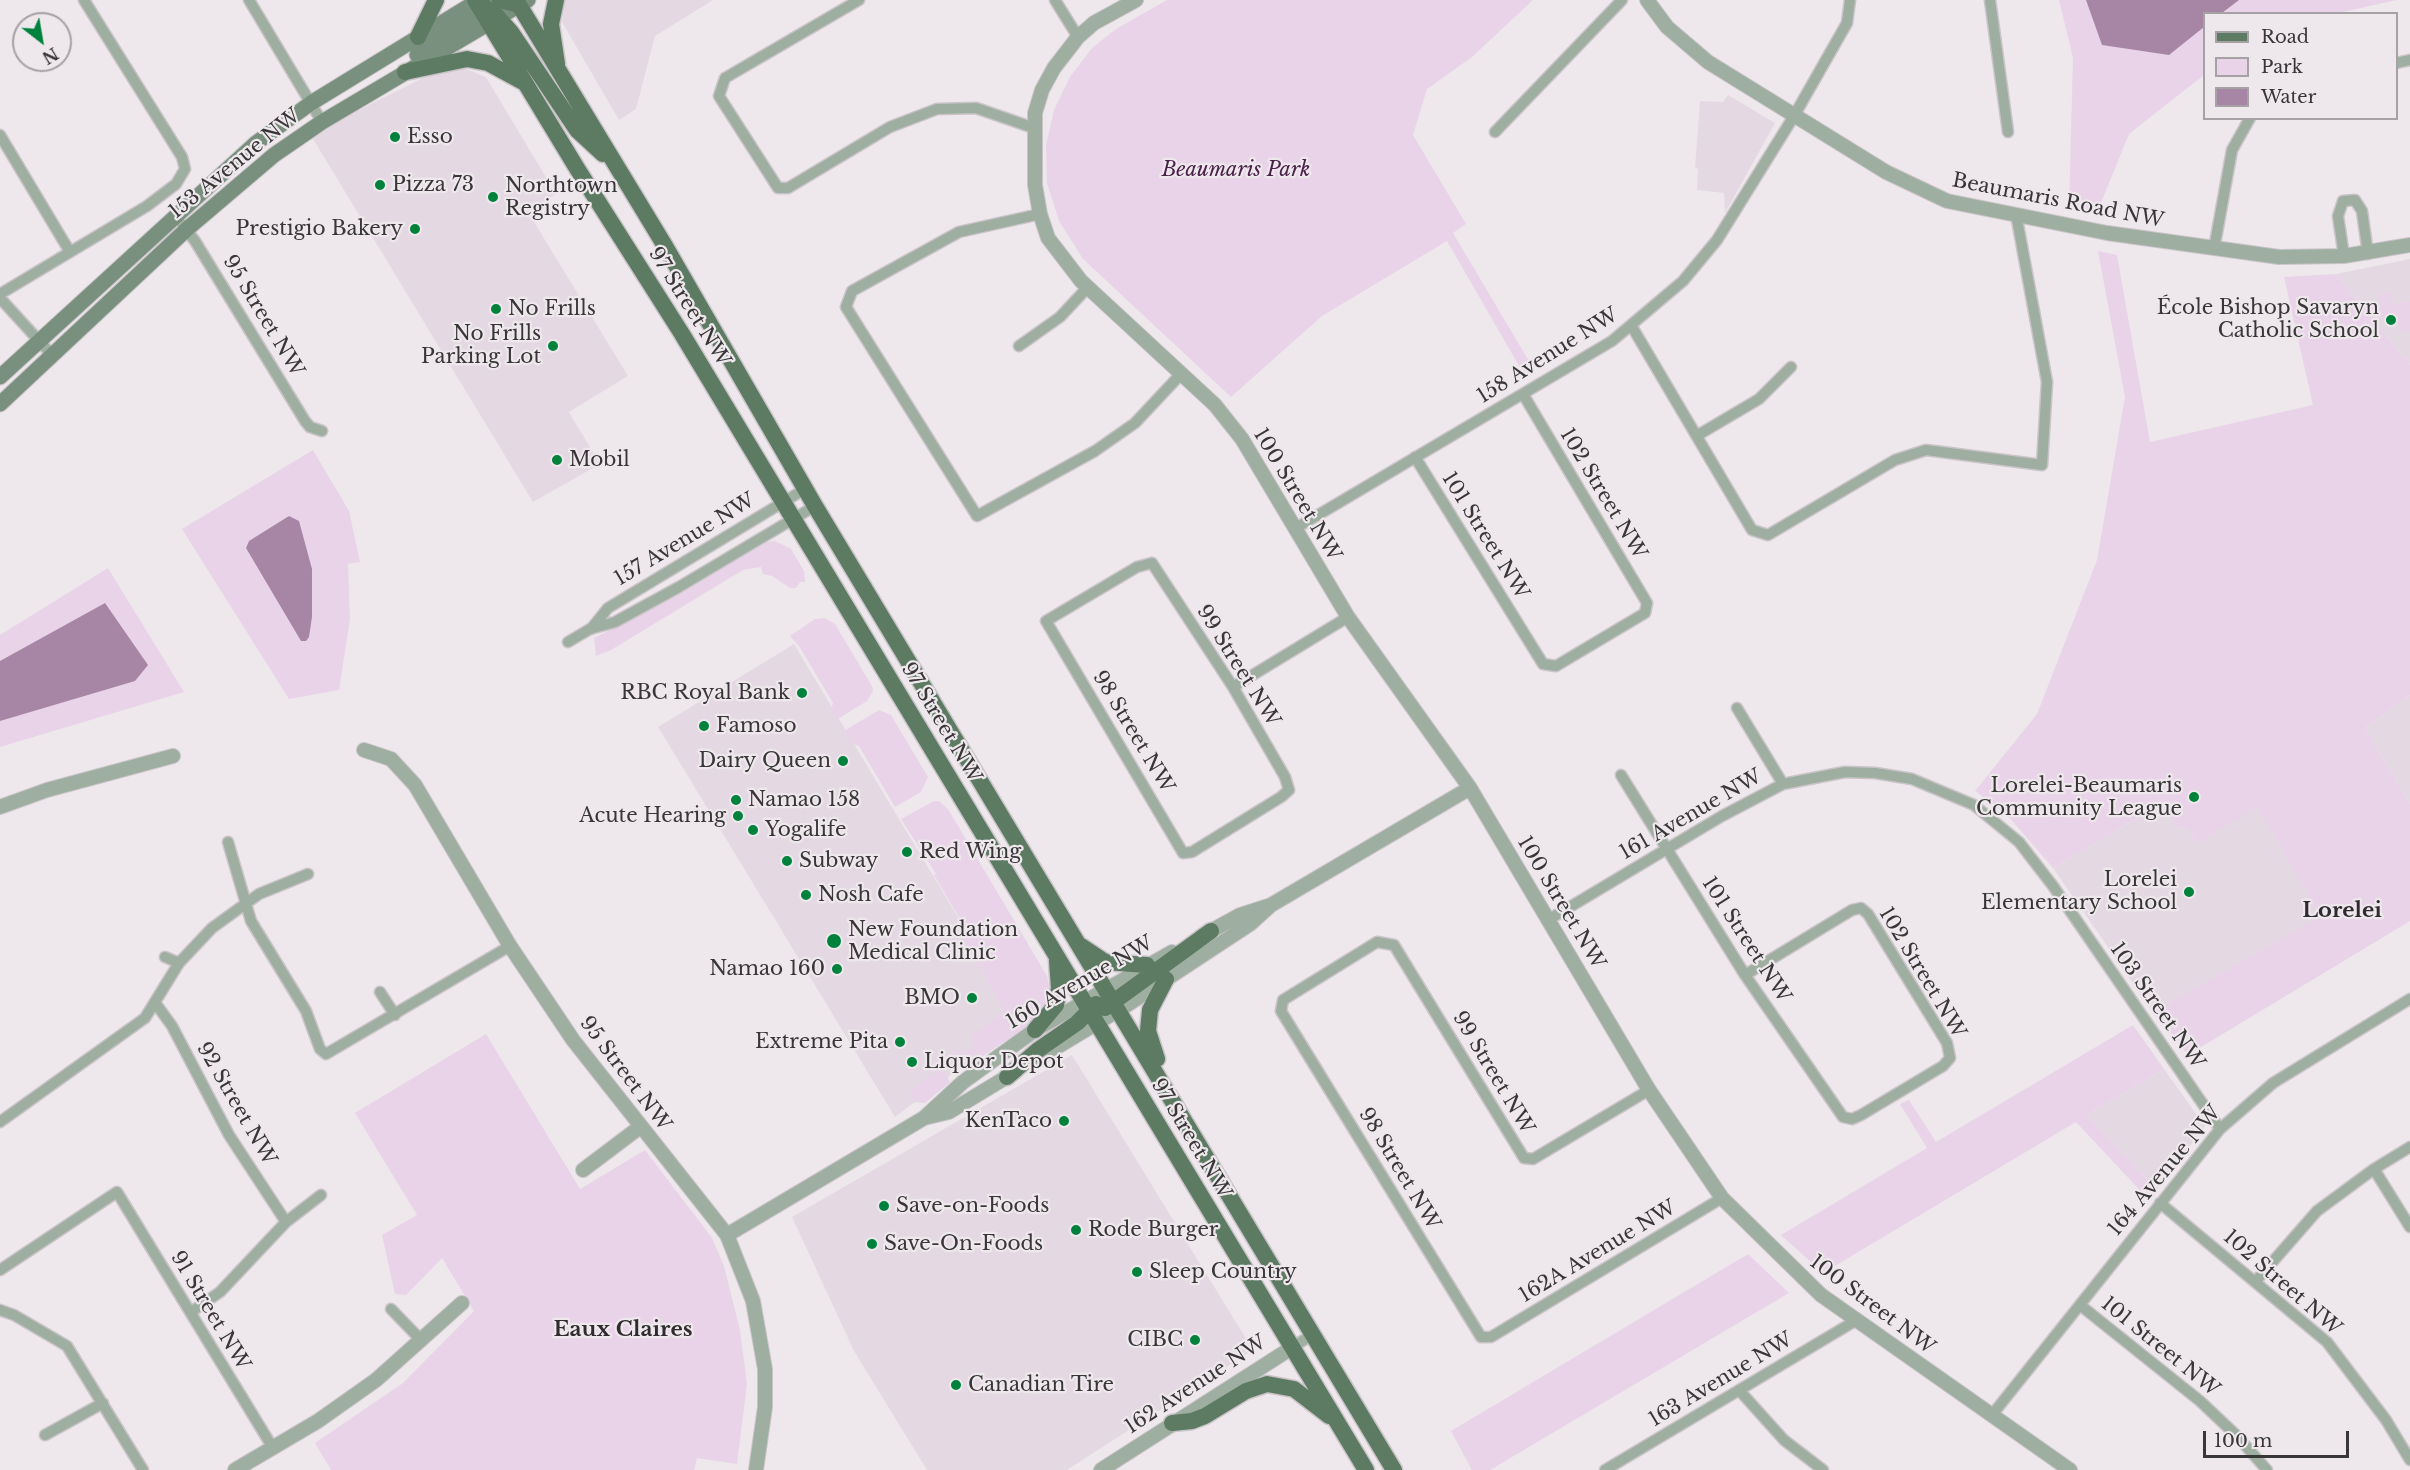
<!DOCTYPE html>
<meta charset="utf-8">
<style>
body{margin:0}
#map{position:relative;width:2410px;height:1470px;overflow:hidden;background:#eee8ed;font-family:"Libre Baskerville",serif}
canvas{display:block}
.legend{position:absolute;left:2203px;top:12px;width:195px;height:108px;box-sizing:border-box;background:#eee8ed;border:2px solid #a5a1a4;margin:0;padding:8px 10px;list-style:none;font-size:18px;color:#383637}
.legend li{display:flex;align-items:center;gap:12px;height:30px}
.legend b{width:30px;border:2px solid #a5a1a4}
.north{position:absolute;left:12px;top:12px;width:60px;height:60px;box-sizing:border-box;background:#eee8ed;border:2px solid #a5a1a4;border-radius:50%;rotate:149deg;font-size:16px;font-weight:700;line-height:24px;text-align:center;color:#383637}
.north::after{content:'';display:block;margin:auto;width:21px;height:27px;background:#00823d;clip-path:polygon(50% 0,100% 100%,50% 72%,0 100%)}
.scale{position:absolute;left:2203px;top:1431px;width:146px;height:27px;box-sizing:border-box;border:3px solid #383637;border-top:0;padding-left:8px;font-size:18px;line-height:21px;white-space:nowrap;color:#383637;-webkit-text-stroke:4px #eee8ed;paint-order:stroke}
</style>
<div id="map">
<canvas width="2410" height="1470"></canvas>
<ul class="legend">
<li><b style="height:8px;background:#5d7b63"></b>Road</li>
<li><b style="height:16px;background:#e9d3e8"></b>Park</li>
<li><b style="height:16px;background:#a786a5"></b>Water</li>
</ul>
<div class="north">N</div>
<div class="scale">100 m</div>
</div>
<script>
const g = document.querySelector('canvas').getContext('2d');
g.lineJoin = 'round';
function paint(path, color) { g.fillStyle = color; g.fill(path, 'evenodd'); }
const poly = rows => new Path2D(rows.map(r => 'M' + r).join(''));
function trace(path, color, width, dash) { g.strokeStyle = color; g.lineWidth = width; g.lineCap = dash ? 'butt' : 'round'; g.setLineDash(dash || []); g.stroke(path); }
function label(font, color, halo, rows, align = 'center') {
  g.font = font + ' "Libre Baskerville",serif'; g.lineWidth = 4.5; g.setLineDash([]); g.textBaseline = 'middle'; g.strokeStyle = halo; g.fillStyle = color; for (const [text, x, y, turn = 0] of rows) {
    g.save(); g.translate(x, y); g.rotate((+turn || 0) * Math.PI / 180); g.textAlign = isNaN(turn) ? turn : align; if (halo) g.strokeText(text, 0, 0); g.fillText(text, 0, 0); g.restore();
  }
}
paint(poly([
 [565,0,713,0,655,36,636,109,619,120,562,22],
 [461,67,486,77,556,194,528,212,628,376,569,412,600,464,533,502,310,134,435,72],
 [1728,95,1775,123,1725,213,1724,193,1697,190,1698,169,1695,168,1700,101,1723,102],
 [2410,259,2410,365,2336,274],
 [794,644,1021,1022,895,1117,658,727],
 [2410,695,2410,804,2365,728],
 [2161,804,2176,827,2186,828,2197,844,2257,806,2322,916,2153,1012,2053,868],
 [1072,1055,1253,1350,1067,1470,927,1470,854,1351,792,1217],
 [2164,1069,2205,1126,2157,1190,2087,1115]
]), '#e4d9e3');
paint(poly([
 [1167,0,1533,0,1472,57,1427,89,1413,135,1466,224,1453,233,1536,373,1526,378,1447,241,1322,316,1231,397,1083,259,1059,221,1047,183,1046,145,1054,110,1070,77,1092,48,1116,29],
 [2059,0,2397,0,2338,13,2204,14,2204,75,2129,134,2096,215,2069,208,2073,58],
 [2098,251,2117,255,2150,442,2313,405,2284,277,2336,274,2410,365,2410,695,2365,728,2410,804,2410,921,2188,1055,2153,1012,2321,916,2257,807,2197,844,2186,828,2176,827,2161,804,2053,868,2007,815,1975,791,2037,714,2097,560,2125,397],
 [2381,291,2392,294,2391,305,2410,301,2410,331,2404,331,2394,321,2376,317],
 [313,450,349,511,360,562,348,564,350,619,339,690,289,699,182,529],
 [775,541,791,549,804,571,805,582,800,582,796,588,790,588,772,576,763,574,761,567,743,570,611,650,596,656,594,638,676,596,767,542],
 [108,568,184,692,0,747,0,635],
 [825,618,835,624,872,686,873,691,867,701,836,720,831,710,833,703,799,646,790,636,815,619],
 [879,710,891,715,928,777,921,792,895,807,859,746,852,744,844,731],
 [934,801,939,801,948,809,1047,976,1052,999,1042,1016,964,1069,953,1055,957,1048,962,1054,975,1044,970,1036,1002,1014,1004,1009,974,958,961,952,966,946,962,939,969,934,934,875,936,874,901,819],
 [2133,1025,2164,1069,2087,1115,2157,1190,2149,1200,2076,1122,1823,1273,1781,1235,1927,1148,1900,1104,1909,1100,1936,1142],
 [486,1034,580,1189,645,1150,712,1238,724,1266,740,1330,747,1384,737,1464,697,1458,694,1470,331,1470,315,1443,403,1383,474,1311,442,1258,406,1295,395,1294,382,1235,417,1215,355,1113],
 [937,1071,944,1071,950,1082,925,1103,915,1102,911,1093,914,1088],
 [1748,1254,1789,1293,1490,1470,1472,1470,1451,1431]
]), '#e9d3e8');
paint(poly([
 [2086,0,2239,0,2222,13,2204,14,2204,27,2169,55,2102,45],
 [289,516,299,521,312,569,312,617,309,637,306,641,301,641,246,548,249,541],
 [105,603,148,665,135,681,0,721,0,661]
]), '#a786a5');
const minor = poly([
 [249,0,322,122],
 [859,0,725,78,719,96,778,188,788,188,890,127,937,109,976,108,1034,128],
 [1055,0,1078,37],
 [1990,0,2008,132],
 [2396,63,2410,60],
 [1495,132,1622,0],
 [0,135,70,252],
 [1040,214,959,232,852,291,846,307,977,516,1095,451,1135,423,1181,374],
 [182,224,195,241,305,421,310,427,322,431],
 [2214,249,2232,150,2250,118],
 [2344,256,2338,216,2343,201,2355,200,2362,211,2368,254],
 [0,294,147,206,176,184,185,169,182,157,84,0],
 [0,298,52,355],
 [1631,325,1752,530,1768,535,1895,460,1926,450,2042,465,2047,382,2016,214],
 [1019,346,1060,317,1088,287],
 [1698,435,1759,399,1791,367],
 [1415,457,1543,664,1556,666,1645,613,1647,603,1523,394],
 [1296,528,1612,341,1683,281,1717,240,1794,116,1847,23,1850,0],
 [1152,563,1233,687,1285,777,1289,790,1281,797,1192,852,1183,853,1046,621,1137,567,1152,563],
 [591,629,608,608,805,489],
 [568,642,590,629,615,622,679,587,815,506],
 [1233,687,1348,617],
 [1737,708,1783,784],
 [1621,775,1745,975,1843,1117,1852,1119,1861,1115,1943,1066,1950,1058,1947,1043,1868,914,1861,908,1852,910,1745,975],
 [228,842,251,921,306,1011,320,1049,326,1054,510,946],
 [1548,920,1722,816,1783,784,1845,772,1875,773,1912,779,1974,805,2019,842,2053,886,2220,1129],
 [165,957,179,963],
 [380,992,395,1015],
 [156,1004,172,1026,229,1135,286,1222],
 [1649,1090,1533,1159,1524,1158,1394,945,1377,942,1283,1000,1281,1011,1481,1337,1491,1337,1722,1198],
 [0,1122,145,1018,179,963,212,928,259,894,308,874],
 [2374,1169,2410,1227],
 [2160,1203,2327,1342,2386,1420,2410,1460],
 [0,1270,117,1192,273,1448],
 [2255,1282,2317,1211,2374,1169,2410,1147],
 [2080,1305,2200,1401,2237,1436,2267,1470],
 [391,1309,422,1341],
 [0,1310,14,1315,67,1346,143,1470],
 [191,1312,220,1292,286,1222,321,1195],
 [1293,1347,1313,1334],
 [1739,1390,1784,1440,1823,1470],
 [1992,1415,2220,1129,2273,1083,2410,999],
 [45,1435,103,1403],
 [1605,1470,1855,1321]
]);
const tertiary = poly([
 [1136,0,1094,23,1078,37,1054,68,1042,90,1035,113,1035,185,1040,214,1048,238,1081,281,1215,405,1242,439,1348,617,1470,788,1649,1090,1722,1198,1821,1295,2070,1470],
 [1647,0,1667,27,1708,62,1886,172,1947,201,2107,233,2279,257,2344,256,2410,245],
 [364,750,391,759,415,785,510,946,573,1040,727,1235,753,1301,765,1369,765,1407,756,1470],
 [0,807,47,790,173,756],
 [1202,936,1240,915,1271,905],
 [1039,1058,1127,1005,1250,924,1271,905,1470,788],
 [924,1118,949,1112,1015,1072],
 [583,1170,640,1127],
 [727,1235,924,1118,963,1082,1035,1030,1172,952],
 [235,1470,318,1421,376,1380,462,1303],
 [1101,1470,1293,1347]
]);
const secondary = poly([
 [417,55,467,20,492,0],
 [0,377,256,143,311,103,479,0],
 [0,404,187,229,274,155,322,122,528,0]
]);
const primary = poly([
 [475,0,578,170,682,334,1366,1470],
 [500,0,519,5],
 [516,0,665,246,815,506,1394,1470],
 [556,0,551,24,557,64],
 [482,5,496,15,511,32,577,130,603,154],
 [418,37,436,0],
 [405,72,467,59,488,63,523,82],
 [1081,946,1105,962,1147,965],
 [1105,1008,1211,931],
 [1035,1030,1056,1005,1059,988,1057,961],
 [1157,1059,1148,1031,1150,1010,1166,979],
 [1007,1077,1038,1050,1077,1023,1096,1004],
 [1172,1423,1192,1421,1205,1416,1246,1391,1267,1384,1294,1389,1329,1416]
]);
trace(minor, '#cac4c9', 13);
trace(tertiary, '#cac4c9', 16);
trace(secondary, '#cac4c9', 17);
trace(primary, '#cac4c9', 19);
trace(minor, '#9eaea0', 10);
trace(tertiary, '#9eaea0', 14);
trace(secondary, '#78907d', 15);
trace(primary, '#5d7b63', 16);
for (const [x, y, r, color] of [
 [395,137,6,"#00823d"],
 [380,185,6,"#00823d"],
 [493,197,6,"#00823d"],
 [415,229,6,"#00823d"],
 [496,309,6,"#00823d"],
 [2391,320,6,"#00823d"],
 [553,346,6,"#00823d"],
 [557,460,6,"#00823d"],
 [802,693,6,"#00823d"],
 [704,726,6,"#00823d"],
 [843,761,6,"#00823d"],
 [2194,797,6,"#00823d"],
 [736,800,6,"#00823d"],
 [738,816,6,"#00823d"],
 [753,830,6,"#00823d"],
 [907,852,6,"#00823d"],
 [787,861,6,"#00823d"],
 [2189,892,6,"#00823d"],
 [806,895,6,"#00823d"],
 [834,941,8,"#00823d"],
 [837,969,6,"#00823d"],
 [972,998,6,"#00823d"],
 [900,1042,6,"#00823d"],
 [912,1062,6,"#00823d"],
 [1064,1121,6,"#00823d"],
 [884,1206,6,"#00823d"],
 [1076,1230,6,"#00823d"],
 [872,1244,6,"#00823d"],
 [1137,1272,6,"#00823d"],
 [1195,1340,6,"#00823d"],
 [956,1385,6,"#00823d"]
]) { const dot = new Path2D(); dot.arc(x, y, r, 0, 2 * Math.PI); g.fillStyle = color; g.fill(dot); trace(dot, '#eee8ed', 2); }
label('20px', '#383637', '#eee8ed', [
 ["Esso",407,137],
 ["Pizza 73",392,185],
 ["Northtown",505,186],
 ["Registry",505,209],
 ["Prestigio Bakery",403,229,"right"],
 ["École Bishop Savaryn",2379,308,"right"],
 ["Catholic School",2379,331,"right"],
 ["No Frills",508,309],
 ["No Frills",541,334,"right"],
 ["Parking Lot",541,357,"right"],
 ["Mobil",569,460],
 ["RBC Royal Bank",790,693,"right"],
 ["Famoso",716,726],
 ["Dairy Queen",831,761,"right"],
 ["Lorelei-Beaumaris",2182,786,"right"],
 ["Community League",2182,809,"right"],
 ["Namao 158",748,800],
 ["Acute Hearing",726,816,"right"],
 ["Yogalife",765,830],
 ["Red Wing",919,852],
 ["Subway",799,861],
 ["Lorelei",2177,880,"right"],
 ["Elementary School",2177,903,"right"],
 ["Nosh Cafe",818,895],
 ["New Foundation",848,930],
 ["Medical Clinic",848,953],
 ["Namao 160",825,969,"right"],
 ["BMO",960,998,"right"],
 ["Extreme Pita",888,1042,"right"],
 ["Liquor Depot",924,1062],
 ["KenTaco",1052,1121,"right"],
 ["Save-on-Foods",896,1206],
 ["Rode Burger",1088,1230],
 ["Save-On-Foods",884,1244],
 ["Sleep Country",1149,1272],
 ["CIBC",1183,1340,"right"],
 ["Canadian Tire",968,1385]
], 'left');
label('20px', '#383637', '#eee8ed', [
 ["153 Avenue NW",235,164,-39],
 ["Beaumaris Road NW",2058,201,11],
 ["97 Street NW",689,307,58],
 ["95 Street NW",263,316,59],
 ["158 Avenue NW",1548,356,-32],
 ["102 Street NW",1603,494,59],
 ["100 Street NW",1297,495,59],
 ["101 Street NW",1485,536,58],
 ["157 Avenue NW",685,540,-31],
 ["99 Street NW",1238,666,58],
 ["97 Street NW",941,723,59],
 ["98 Street NW",1133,732,59],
 ["161 Avenue NW",1691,815,-30],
 ["100 Street NW",1561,903,59],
 ["101 Street NW",1746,940,57],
 ["102 Street NW",1922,973,59],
 ["160 Avenue NW",1080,983,-30],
 ["103 Street NW",2157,1006,55],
 ["99 Street NW",1493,1073,59],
 ["95 Street NW",625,1074,53],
 ["92 Street NW",236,1104,60],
 ["97 Street NW",1191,1139,59],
 ["98 Street NW",1399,1169,59],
 ["164 Avenue NW",2165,1171,-50],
 ["162A Avenue NW",1598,1252,-31],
 ["102 Street NW",2282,1283,41],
 ["100 Street NW",1872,1305,37],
 ["91 Street NW",210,1311,59],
 ["101 Street NW",2160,1347,39],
 ["163 Avenue NW",1721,1380,-31],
 ["162 Avenue NW",1196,1385,-33]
]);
label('italic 20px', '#4b204a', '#eee8ed', [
 ["Beaumaris Park",1236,170]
]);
label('bold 21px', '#2f2b2e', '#eee8ed', [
 ["Lorelei",2342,911],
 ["Eaux Claires",623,1330]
]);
</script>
